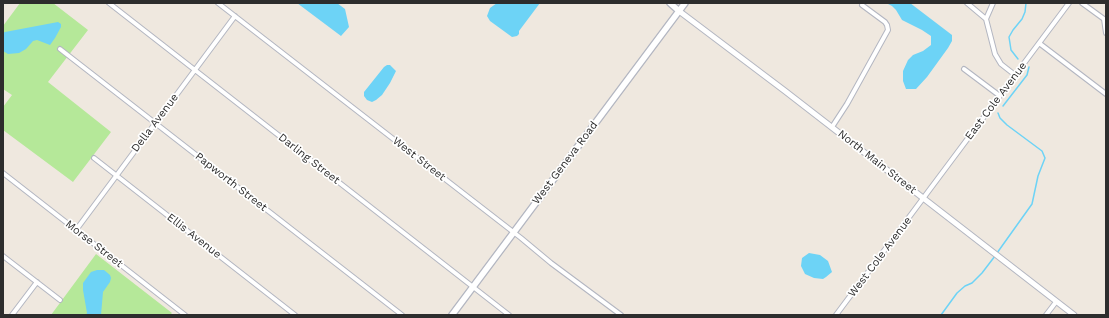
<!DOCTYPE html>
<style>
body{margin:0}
#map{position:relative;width:1109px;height:318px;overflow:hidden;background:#efe8df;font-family:"Work Sans",sans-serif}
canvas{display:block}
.frame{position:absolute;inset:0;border:4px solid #2d2d2d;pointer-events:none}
</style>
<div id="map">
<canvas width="1109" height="318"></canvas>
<div class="frame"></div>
</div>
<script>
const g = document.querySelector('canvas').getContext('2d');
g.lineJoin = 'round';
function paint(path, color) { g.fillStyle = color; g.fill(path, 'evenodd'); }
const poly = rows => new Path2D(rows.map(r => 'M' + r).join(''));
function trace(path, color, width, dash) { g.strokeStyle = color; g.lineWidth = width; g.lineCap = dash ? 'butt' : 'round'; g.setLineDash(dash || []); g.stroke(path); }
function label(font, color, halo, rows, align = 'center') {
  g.font = font + ' "Work Sans",sans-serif'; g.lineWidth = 3.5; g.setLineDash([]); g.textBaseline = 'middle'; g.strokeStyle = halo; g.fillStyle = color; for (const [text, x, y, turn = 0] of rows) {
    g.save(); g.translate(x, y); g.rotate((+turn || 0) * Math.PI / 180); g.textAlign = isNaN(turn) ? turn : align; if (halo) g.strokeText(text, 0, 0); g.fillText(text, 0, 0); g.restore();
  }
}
paint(poly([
 [20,3,53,3,88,30,48,82,111,132,73,182,3,130,3,107,12,95,3,89,3,26],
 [96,254,172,313,170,315,51,315]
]), '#b5e899');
paint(poly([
 [297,3,337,3,345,9,349,27,341,36],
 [497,3,540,3,519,31,519,34,517,36,512,37,490,21,487,16,490,8],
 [886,3,910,3,952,35,952,41,948,48,927,77,916,89,906,89,903,81,903,71,908,60,913,55,923,51,931,45,931,36,922,30,902,20,896,10,892,6],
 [58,22,61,24,61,27,55,38,50,45,37,40,33,41,26,49,19,53,8,54,3,51,3,33,5,32],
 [387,65,390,65,396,71,390,83,382,95,376,100,372,102,367,100,364,96,364,92,384,67],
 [809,253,820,255,828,261,832,272,826,277,823,279,814,278,805,274,801,266,802,258],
 [97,270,104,270,110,275,111,278,110,282,103,292,101,315,86,315,87,313,83,290,83,283,91,272]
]), '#6dd3f6');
trace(poly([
 [1018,59,1011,50,1009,37,1013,30,1022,19,1025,12,1026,3],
 [1003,106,1027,75,1029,67],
 [997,253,1032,204,1038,176,1045,158,1042,151,1007,125,1000,118,998,113],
 [941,315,957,293,965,286,972,283,982,273,995,256]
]), '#6dd3f6', 1.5);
const minor = poly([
 [109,3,509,315],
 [218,3,521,238,551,263,621,315],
 [967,3,986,19],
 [993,3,986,19,995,54,1001,64,1015,75],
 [1082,3,1104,19,1106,33],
 [1039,43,1106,94],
 [60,49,402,315],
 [964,69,1000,96],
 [832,127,847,104,888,30,887,25,885,22,862,5],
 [94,158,295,315],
 [3,173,185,315],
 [76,230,235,16],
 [3,256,60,300],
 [12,315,37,282],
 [836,315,1069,3],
 [1046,315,1056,302]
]);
const tertiary = poly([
 [679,11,785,91,1074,315]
]);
const secondary = poly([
 [670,3,679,11],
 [452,315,685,3]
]);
trace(minor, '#b3b6c1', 6);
trace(tertiary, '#b3b6c1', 7);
trace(secondary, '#b3b6c1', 8);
trace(minor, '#fff', 4);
trace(tertiary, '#fff', 5);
trace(secondary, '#fff', 5.5);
label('11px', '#2d2d2d', '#fff', [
 ["East Cole Avenue",996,101,-53],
 ["Della Avenue",155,123,-53],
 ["Darling Street",309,159,38],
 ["West Street",419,159,38],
 ["North Main Street",877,162,38],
 ["West Geneva Road",565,163,-53],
 ["Papworth Street",231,182,38],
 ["Ellis Avenue",194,236,38],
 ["Morse Street",94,244,38],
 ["West Cole Avenue",880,257,-53]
]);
</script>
